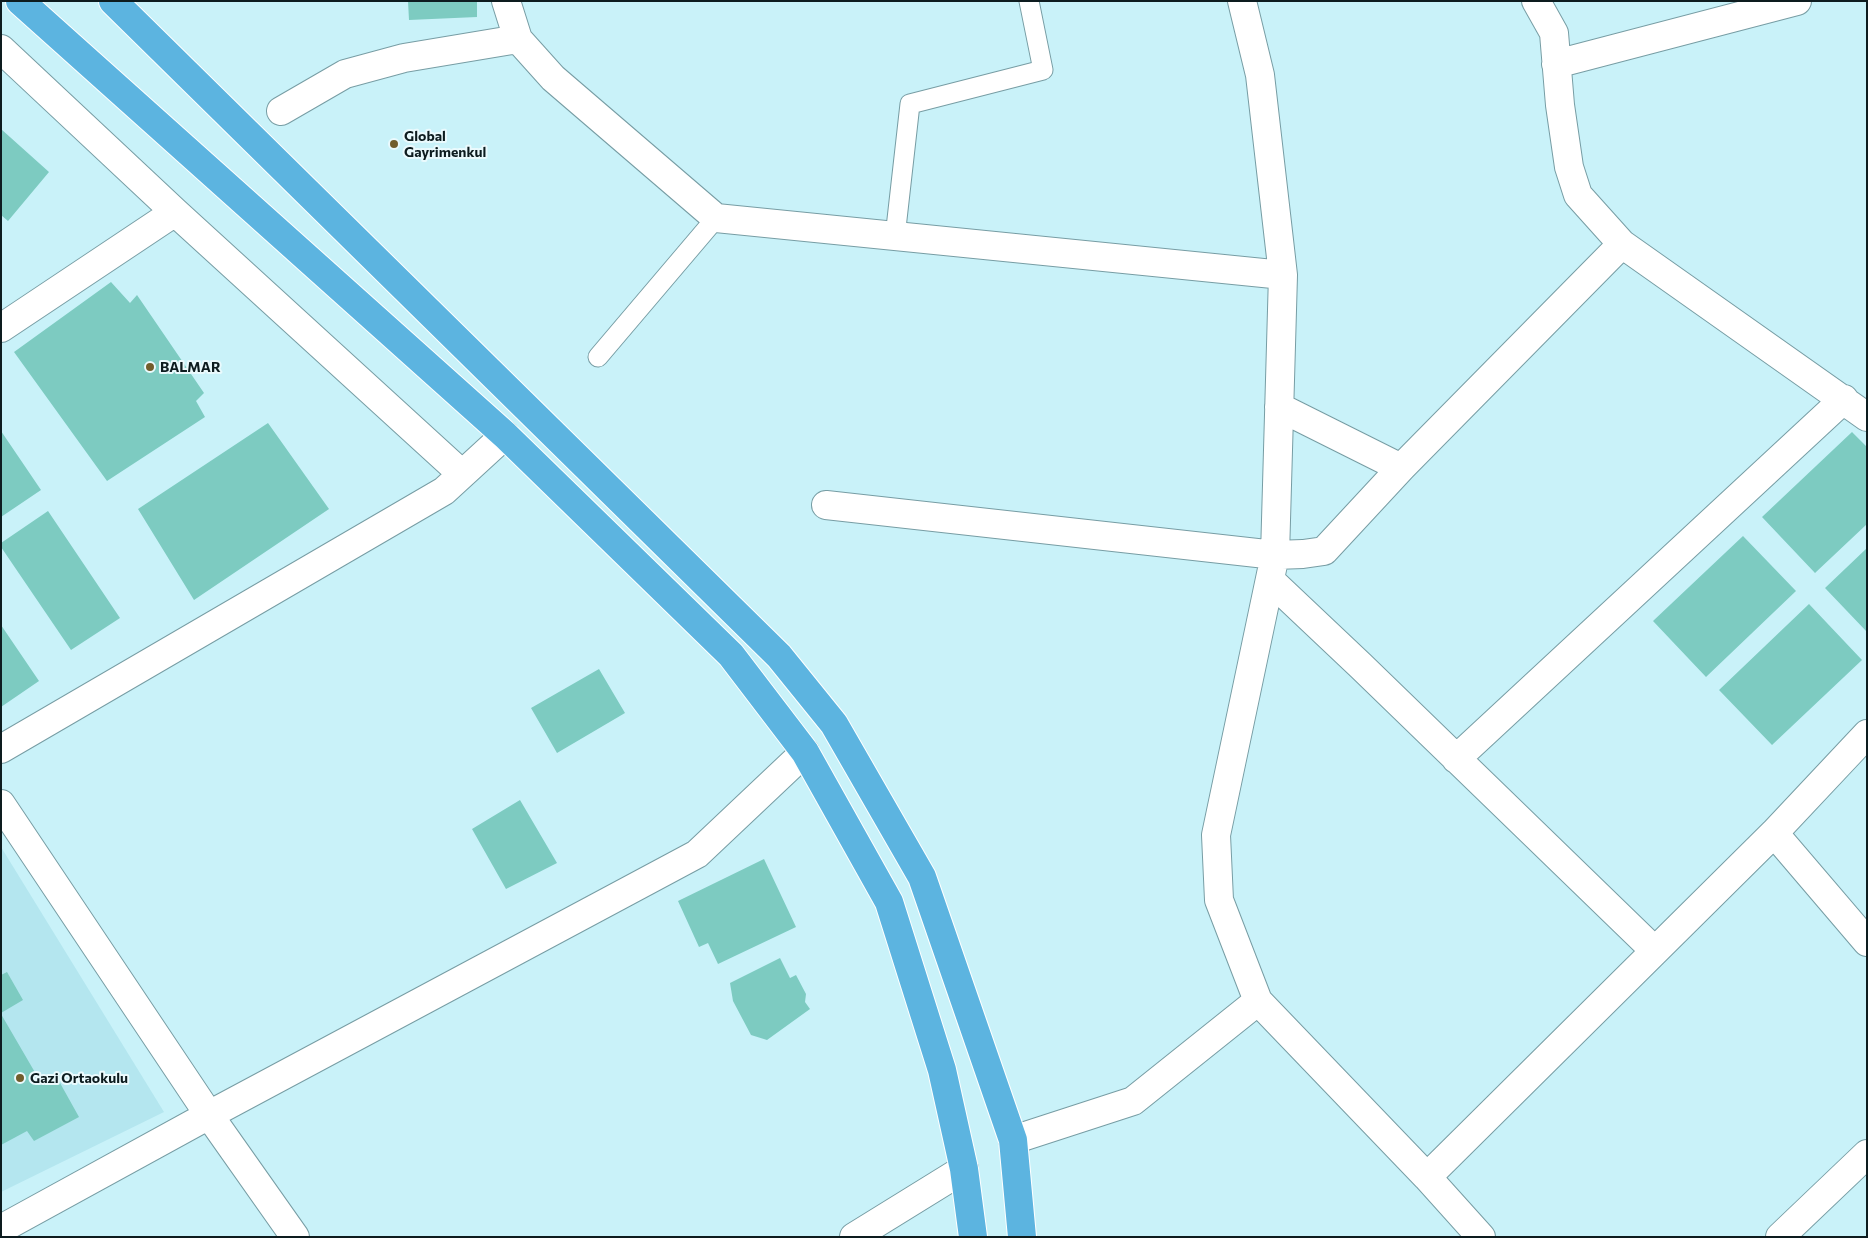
<!DOCTYPE html>
<style>
body{margin:0}
#map{position:relative;width:1868px;height:1238px;overflow:hidden;background:#c9f2f9;font-family:Commissioner,sans-serif}
canvas{display:block}
.frame{position:absolute;inset:0;border:2px solid #0d1c1f;pointer-events:none}
</style>
<div id="map">
<canvas width="1868" height="1238"></canvas>
<div class="frame"></div>
</div>
<script>
const g = document.querySelector('canvas').getContext('2d');
g.lineJoin = 'round';
function paint(path, color) { g.fillStyle = color; g.fill(path, 'evenodd'); }
const poly = rows => new Path2D(rows.map(r => 'M' + r).join(''));
function trace(path, color, width, dash) { g.strokeStyle = color; g.lineWidth = width; g.lineCap = dash ? 'butt' : 'round'; g.setLineDash(dash || []); g.stroke(path); }
function label(font, color, halo, rows, align = 'center') {
  g.font = font + ' Commissioner,sans-serif'; g.lineWidth = 4; g.setLineDash([]); g.textBaseline = 'middle'; g.strokeStyle = halo; g.fillStyle = color; for (const [text, x, y, turn = 0] of rows) {
    g.save(); g.translate(x, y); g.rotate((+turn || 0) * Math.PI / 180); g.textAlign = isNaN(turn) ? turn : align; if (halo) g.strokeText(text, 0, 0); g.fillText(text, 0, 0); g.restore();
  }
}
paint(poly([
 [1,847,164,1112,1,1192]
]), '#b4e6ef');
paint(poly([
 [408,1,477,1,477,17,409,20],
 [1,129,49,172,8,221,1,215],
 [111,282,130,303,137,295,204,393,196,401,205,417,107,481,14,352],
 [268,423,329,509,194,600,138,509],
 [1,431,41,490,1,517],
 [1852,432,1867,447,1867,524,1815,573,1762,517],
 [48,511,120,618,71,650,1,547,1,543],
 [1743,536,1796,591,1706,677,1653,621],
 [1867,548,1867,632,1825,588],
 [1809,604,1862,660,1772,745,1719,690],
 [1,625,39,681,1,707],
 [599,669,625,713,557,753,531,708],
 [520,800,557,863,506,889,472,829],
 [764,859,796,927,718,964,708,943,699,947,678,901],
 [780,958,790,978,796,975,806,994,805,1002,810,1009,767,1040,751,1035,733,1001,730,983],
 [7,972,23,1000,1,1013,1,975],
 [1,1014,40,1081,55,1074,79,1117,34,1141,27,1131,1,1145]
]), '#7dcbc1');
const service = poly([
 [895,237,910,104,1043,70,1029,1],
 [598,357,716,218]
]);
const minor = poly([
 [506,1,518,39,553,78,716,218,1283,275],
 [1242,1,1260,75,1283,275,1275,555,1216,835,1219,900,1258,1001,1427,1177,1481,1237],
 [1536,1,1554,33,1560,105,1569,167,1578,195,1622,244],
 [1,49,175,212,462,474],
 [1556,64,1797,1],
 [281,111,345,74,404,58,518,39],
 [1,328,175,212],
 [1279,407,1401,468],
 [826,505,1275,555,1303,554,1324,551,1401,468,1622,244,1867,417],
 [1270,580,1361,666,1655,951],
 [1,749,444,491,505,435],
 [1456,759,1844,399],
 [1,804,209,1115,295,1237],
 [1774,833,1867,942],
 [1013,1140,1133,1101,1258,1001],
 [1427,1177,1774,833,1867,734],
 [1,1229,209,1115,697,854,805,752],
 [854,1237,964,1169]
]);
const tertiary = poly([
 [1780,1237,1867,1154]
]);
const trunk = poly([
 [20,1,505,435,731,655,805,752,889,902,942,1070,964,1169,973,1237],
 [113,1,779,656,834,724,922,877,1013,1140,1022,1237]
]);
trace(service, '#779da4', 21);
trace(minor, '#779da4', 30);
trace(tertiary, '#779da4', 30);
trace(trunk, '#fff', 30);
trace(service, '#fff', 19);
trace(minor, '#fff', 28);
trace(tertiary, '#fff', 28);
trace(trunk, '#5cb4e0', 28);
for (const [x, y, r, color] of [
 [394,144,5,"#725d2c"],
 [150,367,5,"#725d2c"],
 [20,1078,5,"#725d2c"]
]) { const dot = new Path2D(); dot.arc(x, y, r, 0, 2 * Math.PI); g.fillStyle = color; g.fill(dot); trace(dot, '#eafafd', 2); }
label('bold 14px', '#0d1c1f', '#eafafd', [
 ["Global",404,136],
 ["Gayrimenkul",404,152],
 ["BALMAR",160,367],
 ["Gazi Ortaokulu",30,1078]
], 'left');
</script>
